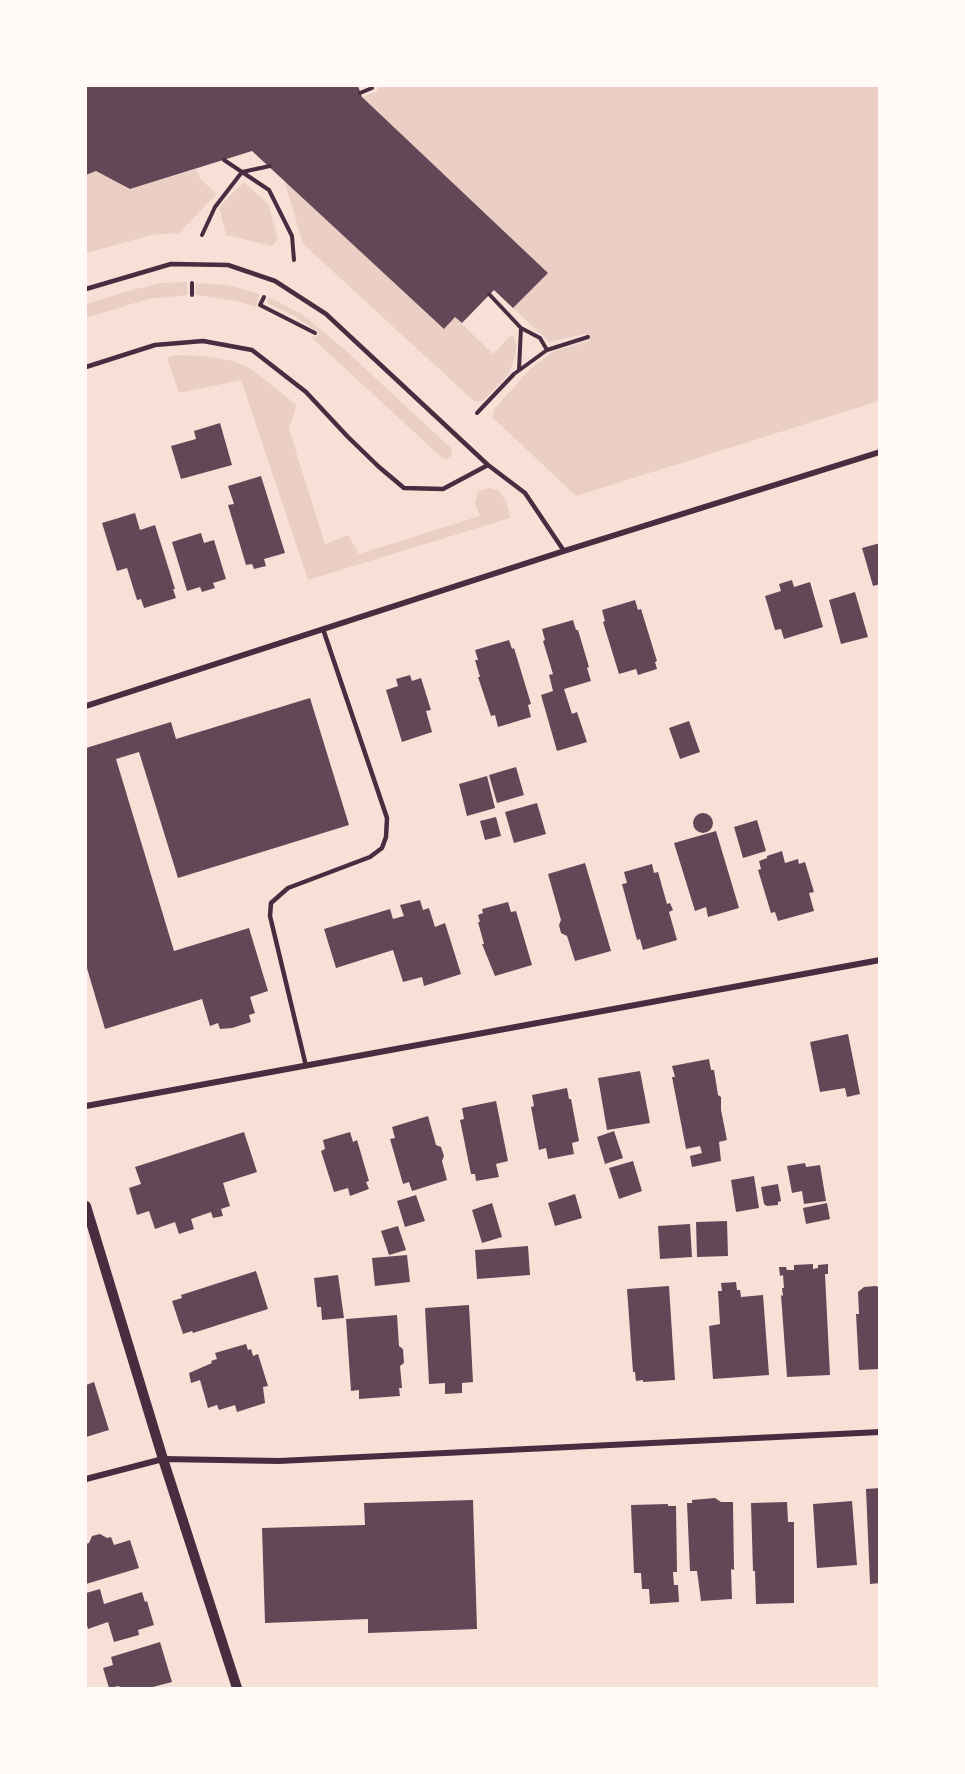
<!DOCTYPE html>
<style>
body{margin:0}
#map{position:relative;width:965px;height:1774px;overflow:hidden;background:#f7e1d7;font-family:"Fira Sans",sans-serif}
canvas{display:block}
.frame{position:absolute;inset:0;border:87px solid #fffaf5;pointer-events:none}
</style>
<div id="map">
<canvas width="965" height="1774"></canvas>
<div class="frame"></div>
</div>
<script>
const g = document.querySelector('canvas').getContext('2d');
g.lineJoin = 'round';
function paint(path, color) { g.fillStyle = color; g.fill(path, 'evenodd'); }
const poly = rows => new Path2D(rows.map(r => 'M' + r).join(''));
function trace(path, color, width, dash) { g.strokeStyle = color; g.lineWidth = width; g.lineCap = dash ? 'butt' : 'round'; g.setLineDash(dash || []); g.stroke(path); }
paint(poly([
 [379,86,879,86,879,401,576,496,492,417,494,409,531,368,554,351,589,341,587,334,549,342,513,308,547,273,362,97,376,92],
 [197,169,200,179,217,194,179,233,152,235,86,253,86,175,96,171,130,189],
 [284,180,443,328,455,317,493,354,511,335,514,337,517,346,512,366,507,376,483,401,475,402,303,244],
 [244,182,268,204,278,239,272,246,226,235,219,207],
 [187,282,187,295,148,299,86,318,86,304,132,290,161,283],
 [196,283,227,285,260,294,256,307,237,301,195,295],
 [269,297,303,315,343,348,451,448,452,452,450,457,446,459,441,457,310,336,316,337,319,334,318,332,294,316,267,303],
 [175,355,206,356,233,361,251,369,297,405,289,429,325,544,348,535,359,554,480,516,475,503,478,491,489,488,498,490,506,500,510,518,308,580,241,380,179,393,167,358]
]), '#ebcfc5');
paint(poly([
 [86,86,358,86,362,97,548,273,513,308,494,290,462,323,455,317,444,329,252,151,130,189,96,171,86,175],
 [220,423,232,465,181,479,171,446,196,439,194,431],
 [261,476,285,553,264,559,266,566,254,569,252,564,246,565,228,505,234,504,228,486],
 [135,513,140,530,155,525,175,589,173,589,176,598,144,608,141,599,137,600,127,568,117,571,102,523],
 [201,533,204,543,214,540,226,579,213,583,215,588,202,592,200,587,187,591,172,542],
 [880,543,880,584,873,586,862,548],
 [792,580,794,587,810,582,823,627,784,639,781,629,775,630,765,596,781,591,779,584],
 [855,592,868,637,841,644,829,600],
 [635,600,638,610,641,609,657,661,655,662,657,669,638,675,636,669,619,674,603,622,605,621,602,610],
 [573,620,576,630,578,630,589,667,587,668,591,681,564,689,572,714,577,712,587,742,557,751,541,695,553,691,549,675,553,674,543,641,545,640,542,629],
 [509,640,512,649,514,648,531,704,528,705,531,717,498,727,495,715,491,716,478,677,480,677,475,660,478,660,475,650],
 [410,675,412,681,421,678,431,710,426,711,432,732,402,742,386,690,398,686,396,679],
 [310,698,349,825,178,878,139,752,116,759,174,951,249,928,268,991,250,997,255,1013,249,1015,251,1022,232,1028,220,1029,218,1023,210,1026,202,999,105,1029,86,965,86,748,171,722,176,739],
 [689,721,700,752,680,759,669,728],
 [516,767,524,795,497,803,489,775],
 [487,776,495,808,467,816,459,784],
 [537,803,546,834,514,843,505,812],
 '693 823a10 10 0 1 1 20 0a10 10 0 1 1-20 0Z',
 [496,817,501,836,485,840,480,821],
 [757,820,766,851,743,858,734,827],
 [716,831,739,908,708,917,706,907,695,911,674,843],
 [782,851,785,863,798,859,799,864,805,862,814,892,809,893,814,911,778,921,775,912,771,913,758,870,761,869,759,861,767,858,767,856],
 [585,863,611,951,575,961,567,936,561,933,559,925,561,920,548,874],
 [652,864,654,873,658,872,667,904,670,903,673,910,669,912,677,940,643,950,640,939,637,940,622,884,627,883,624,872],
 [420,900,423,910,429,908,435,927,445,923,461,974,424,986,422,977,403,982,393,950,336,968,324,929,390,909,393,919,404,916,400,905],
 [508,902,511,912,516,911,532,965,495,976,482,944,484,944,478,922,480,922,478,915,483,913,482,909],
 [848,1034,860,1094,847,1097,845,1088,820,1092,810,1042],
 [709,1059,711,1070,714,1070,718,1095,721,1097,721,1110,727,1140,719,1142,721,1161,692,1167,690,1156,702,1153,700,1146,686,1149,672,1077,675,1077,672,1066],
 [640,1071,650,1123,607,1130,598,1078],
 [567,1088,569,1099,571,1099,579,1141,572,1143,574,1154,548,1159,546,1148,539,1150,531,1107,534,1106,532,1095],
 [496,1101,508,1161,496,1164,499,1177,476,1181,475,1174,471,1174,460,1120,464,1119,462,1108],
 [428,1116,436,1145,441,1147,444,1156,442,1161,447,1180,412,1191,409,1182,403,1184,390,1139,395,1138,392,1127],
 [614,1131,623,1158,605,1164,597,1137],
 [244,1132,257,1172,223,1183,230,1206,221,1209,223,1216,213,1218,211,1212,191,1219,194,1229,179,1234,175,1222,155,1229,149,1211,137,1215,129,1188,141,1184,135,1167],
 [350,1132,353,1142,357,1140,369,1181,366,1182,369,1189,350,1196,348,1188,334,1192,321,1151,325,1149,323,1140],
 [633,1161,642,1191,619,1199,609,1168],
 [805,1163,806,1167,820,1165,826,1201,804,1204,802,1191,792,1193,787,1166],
 [754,1176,759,1208,736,1212,731,1180],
 [778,1184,781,1201,778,1202,778,1205,767,1206,764,1204,761,1187],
 [575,1194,582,1218,555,1226,548,1203],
 [416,1195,425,1221,405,1227,397,1201],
 [492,1203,502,1237,482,1243,472,1210],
 [827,1203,830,1219,806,1224,803,1208],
 [727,1221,728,1256,697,1257,696,1222],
 [690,1224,692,1257,660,1259,658,1226],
 [398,1226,406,1250,389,1255,381,1231],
 [528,1246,530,1275,477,1279,475,1250],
 [407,1255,410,1282,375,1286,372,1258],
 [813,1264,813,1269,818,1268,818,1265,828,1264,828,1274,825,1274,830,1375,787,1377,781,1295,783,1296,782,1288,784,1288,783,1275,780,1276,779,1267,786,1267,787,1270,794,1270,794,1265],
 [256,1271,268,1309,193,1333,192,1331,183,1334,172,1301,182,1298,181,1295],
 [338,1275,344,1318,322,1320,321,1307,317,1307,314,1278],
 [736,1282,737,1290,740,1290,741,1297,763,1295,769,1375,713,1379,709,1326,720,1324,718,1291,722,1291,721,1283],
 [669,1286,675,1380,643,1382,643,1380,636,1381,635,1372,633,1372,627,1289],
 [876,1286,880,1288,880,1369,859,1370,856,1314,859,1314,858,1292,864,1287],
 [469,1305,473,1382,462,1383,462,1393,445,1394,445,1383,429,1384,425,1308],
 [397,1315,399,1346,403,1349,404,1363,400,1366,402,1388,399,1388,400,1396,359,1399,359,1390,351,1391,346,1319],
 [246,1344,248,1350,251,1349,253,1356,258,1354,268,1386,263,1387,265,1403,237,1412,235,1405,219,1410,217,1405,208,1408,200,1380,191,1383,189,1373,212,1363,211,1361,217,1359,215,1353],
 [94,1382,109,1430,86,1437,86,1385],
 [880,1488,880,1583,870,1584,866,1489],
 [715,1498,721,1502,733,1502,734,1570,731,1569,732,1599,701,1601,697,1571,690,1571,687,1503,692,1503,692,1500],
 [473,1500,477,1629,368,1633,368,1619,265,1623,262,1528,365,1525,364,1503],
 [852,1501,857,1565,817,1568,813,1504],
 [787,1502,788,1522,794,1522,794,1603,756,1604,755,1571,753,1571,751,1503],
 [668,1504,668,1506,676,1506,677,1572,673,1572,674,1585,678,1585,679,1602,650,1604,649,1589,642,1589,641,1573,634,1573,631,1505],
 [100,1534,107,1538,111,1537,114,1545,130,1540,139,1568,86,1584,86,1544,89,1543,92,1536],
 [100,1589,104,1604,142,1592,145,1602,147,1601,154,1625,138,1630,139,1635,114,1642,108,1622,88,1629,86,1622,86,1593],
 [160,1642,172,1682,149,1688,120,1688,119,1686,109,1688,103,1668,113,1665,111,1657]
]), '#644757');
trace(poly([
 [360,93,372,88,372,86],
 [224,160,269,190,292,236,294,260],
 [202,235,215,207,242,172,270,166],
 [192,283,192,295],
 [489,294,521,328,519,370],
 [264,297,260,305,315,333],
 [521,328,540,338,547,350],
 [477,413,514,374,547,350,588,337]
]), '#4a2c40', 4);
trace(poly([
 [86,289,171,264,228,265,275,281,326,314,488,465,525,493,564,551],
 [86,367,155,345,203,341,252,350,306,392,348,437,379,467,404,488,443,489,488,465],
 [306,1066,270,916,271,903,288,888,370,857,382,848,386,837,387,818,323,629]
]), '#4a2c40', 4.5);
trace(poly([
 [86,706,564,551,880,452],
 [86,1106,880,960],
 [86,1479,163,1459,279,1461,880,1432]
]), '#4a2c40', 6);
trace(poly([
 [86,1206,163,1459,237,1688]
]), '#4a2c40', 10);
</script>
